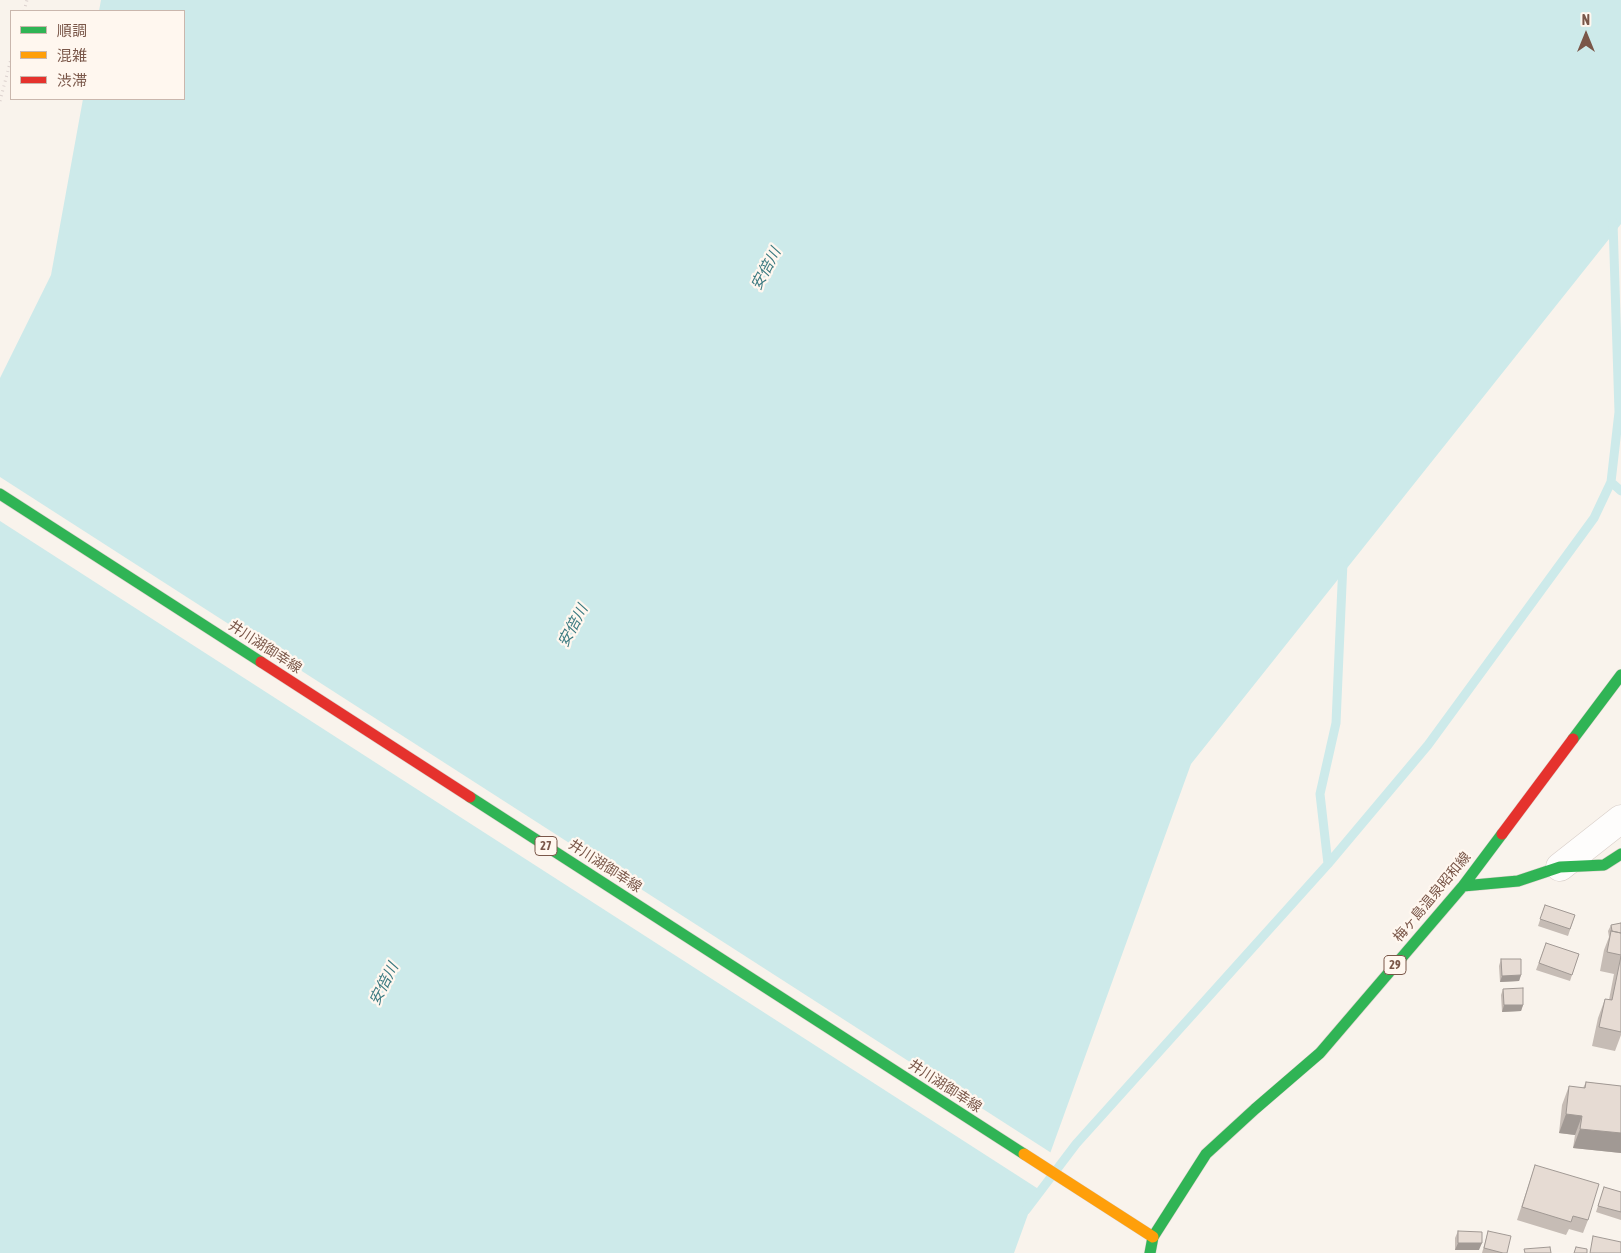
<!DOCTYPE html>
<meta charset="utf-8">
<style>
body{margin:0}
#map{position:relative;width:1621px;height:1253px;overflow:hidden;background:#f9f3ec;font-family:"Asap Condensed","Noto Sans JP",sans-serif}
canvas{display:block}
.legend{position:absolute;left:10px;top:10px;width:175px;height:90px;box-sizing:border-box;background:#fff7ef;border:1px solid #cab7ad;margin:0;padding:6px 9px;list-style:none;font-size:15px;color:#7a5749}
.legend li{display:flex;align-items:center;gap:10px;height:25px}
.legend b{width:25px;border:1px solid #cab7ad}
.north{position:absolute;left:1561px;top:10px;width:50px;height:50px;-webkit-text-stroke:4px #fff7ef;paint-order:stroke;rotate:0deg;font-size:14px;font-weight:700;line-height:20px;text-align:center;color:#7a5749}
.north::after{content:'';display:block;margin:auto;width:18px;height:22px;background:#7a5749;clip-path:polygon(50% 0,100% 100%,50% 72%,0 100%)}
</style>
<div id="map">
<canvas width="1621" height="1253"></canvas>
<ul class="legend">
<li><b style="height:6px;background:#30b455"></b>順調</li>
<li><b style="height:6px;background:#ff9f0a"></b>混雑</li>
<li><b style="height:6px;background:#e5322d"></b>渋滞</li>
</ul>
<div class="north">N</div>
</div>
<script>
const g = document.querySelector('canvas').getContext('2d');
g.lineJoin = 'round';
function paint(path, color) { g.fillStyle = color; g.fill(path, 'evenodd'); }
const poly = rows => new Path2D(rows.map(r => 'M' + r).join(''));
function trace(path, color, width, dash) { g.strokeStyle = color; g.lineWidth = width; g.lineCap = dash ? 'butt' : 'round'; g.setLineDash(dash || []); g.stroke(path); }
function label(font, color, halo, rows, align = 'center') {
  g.font = font + ' "Asap Condensed","Noto Sans JP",sans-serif'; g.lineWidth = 4.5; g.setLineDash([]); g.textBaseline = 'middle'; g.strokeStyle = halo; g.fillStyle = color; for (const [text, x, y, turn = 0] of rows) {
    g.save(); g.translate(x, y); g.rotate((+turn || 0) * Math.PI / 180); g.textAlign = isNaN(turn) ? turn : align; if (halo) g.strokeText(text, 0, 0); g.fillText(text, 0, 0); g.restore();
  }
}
paint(poly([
 [101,0,1621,0,1621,224,1191,764,1014,1253,0,1253,0,378,51,275,83,99,184,99,184,11,99,11]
]), '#cdeaea');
paint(poly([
 [0,477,1053,1154,1040,1190,0,521]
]), '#f9f3ec');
trace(poly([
 [1611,482,1621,491],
 [1328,864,1320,794,1336,723,1343,562],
 [1026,1210,1076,1144,1328,864,1428,745,1594,518,1611,482,1619,412,1613,222]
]), '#cdeaea', 9);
const street = poly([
 [1560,867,1621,819]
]);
const fast = poly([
 [0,494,261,662],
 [1573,739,1621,675],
 [470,797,1024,1154],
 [1463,886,1518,881,1560,867,1604,865,1621,854],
 [1150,1253,1153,1237,1206,1154,1255,1109,1320,1053,1463,886,1502,834]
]);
const slow = poly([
 [1024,1154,1153,1237]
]);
const jam = poly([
 [261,662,470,797],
 [1502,834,1573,739]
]);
trace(street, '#d8cec8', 29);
trace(fast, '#dad0ca', 12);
trace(slow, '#dad0ca', 12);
trace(jam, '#dad0ca', 12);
trace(poly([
 [24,11,27,0],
 [0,101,11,59]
]), '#dbd1ce', 3, [1, 4]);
trace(street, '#fefdfc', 28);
trace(fast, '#30b455', 11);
trace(slow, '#ff9f0a', 11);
trace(jam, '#e5322d', 11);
paint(poly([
 [1545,905,1575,915,1568,936,1538,926],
 [1621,923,1621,1035,1615,1051,1592,1046,1598,1018,1605,999,1609,1000,1614,974,1600,971,1604,950,1609,937,1608,931,1611,925],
 [1546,943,1579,954,1570,981,1536,970],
 [1501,959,1521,975,1519,981,1500,982,1499,966],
 [1503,989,1523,1005,1521,1011,1502,1012,1501,995],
 [1586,1082,1621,1086,1621,1153,1573,1148,1575,1135,1559,1133,1562,1105,1569,1086,1583,1088],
 [1535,1165,1588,1220,1583,1233,1569,1229,1566,1235,1517,1220],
 [1604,1187,1621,1192,1621,1220,1596,1212],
 [1458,1231,1479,1250,1455,1250,1455,1238],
 [1488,1231,1507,1253,1482,1253]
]), '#c6bcb5');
paint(poly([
 [1521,975,1519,981,1500,982,1502,976],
 [1504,1005,1523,1005,1521,1011,1502,1012],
 [1566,1114,1582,1116,1575,1135,1559,1133],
 [1580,1129,1621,1133,1621,1153,1573,1148],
 [1458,1243,1482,1243,1479,1250,1455,1250]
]), '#a19994');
const building = poly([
 [1545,905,1575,915,1570,929,1540,919,1545,905],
 [1621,923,1621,933,1612,931,1611,925,1621,923],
 [1611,931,1621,933,1621,955,1607,952,1611,931],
 [1546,943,1579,954,1572,975,1539,963,1546,943],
 [1621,956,1621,1032,1599,1027,1605,999,1612,1000,1621,956],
 [1501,959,1521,959,1521,975,1502,976,1501,959],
 [1523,988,1523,1005,1504,1005,1503,989,1523,988],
 [1586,1082,1621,1086,1621,1133,1580,1129,1582,1116,1566,1114,1569,1086,1585,1088,1586,1082],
 [1535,1165,1599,1184,1588,1220,1573,1216,1571,1222,1522,1207,1535,1165],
 [1604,1187,1621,1192,1621,1212,1598,1206,1604,1187],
 [1458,1231,1482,1232,1482,1243,1458,1243,1458,1231],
 [1488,1231,1511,1236,1507,1253,1503,1253,1484,1248,1488,1231],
 [1593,1236,1621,1242,1621,1253,1590,1253,1593,1236],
 [1550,1247,1551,1253,1525,1253,1524,1249,1550,1247],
 [1576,1247,1587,1249,1587,1253,1574,1253,1576,1247]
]);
paint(building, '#e6dbd3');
trace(building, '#a19994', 1);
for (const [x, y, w] of [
 [546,846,22],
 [1395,965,22]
]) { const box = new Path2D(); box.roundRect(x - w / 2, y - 9.5, w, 19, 4); g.fillStyle = '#fff7ef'; g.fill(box); trace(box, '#7a5749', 1); }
label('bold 12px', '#7a5749', null, [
 ["27",546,846],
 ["29",1395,965]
]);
label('14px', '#7a5749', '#fff7ef', [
 ["井川湖御幸線",265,647,33],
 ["井川湖御幸線",605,866,33],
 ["梅ヶ島温泉昭和線",1432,897,-50],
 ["井川湖御幸線",945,1086,33]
]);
label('italic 15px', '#3b7a80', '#fff7ef', [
 ["安倍川",766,269,-62],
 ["安倍川",573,626,-62],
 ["安倍川",384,984,-63]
]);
</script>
